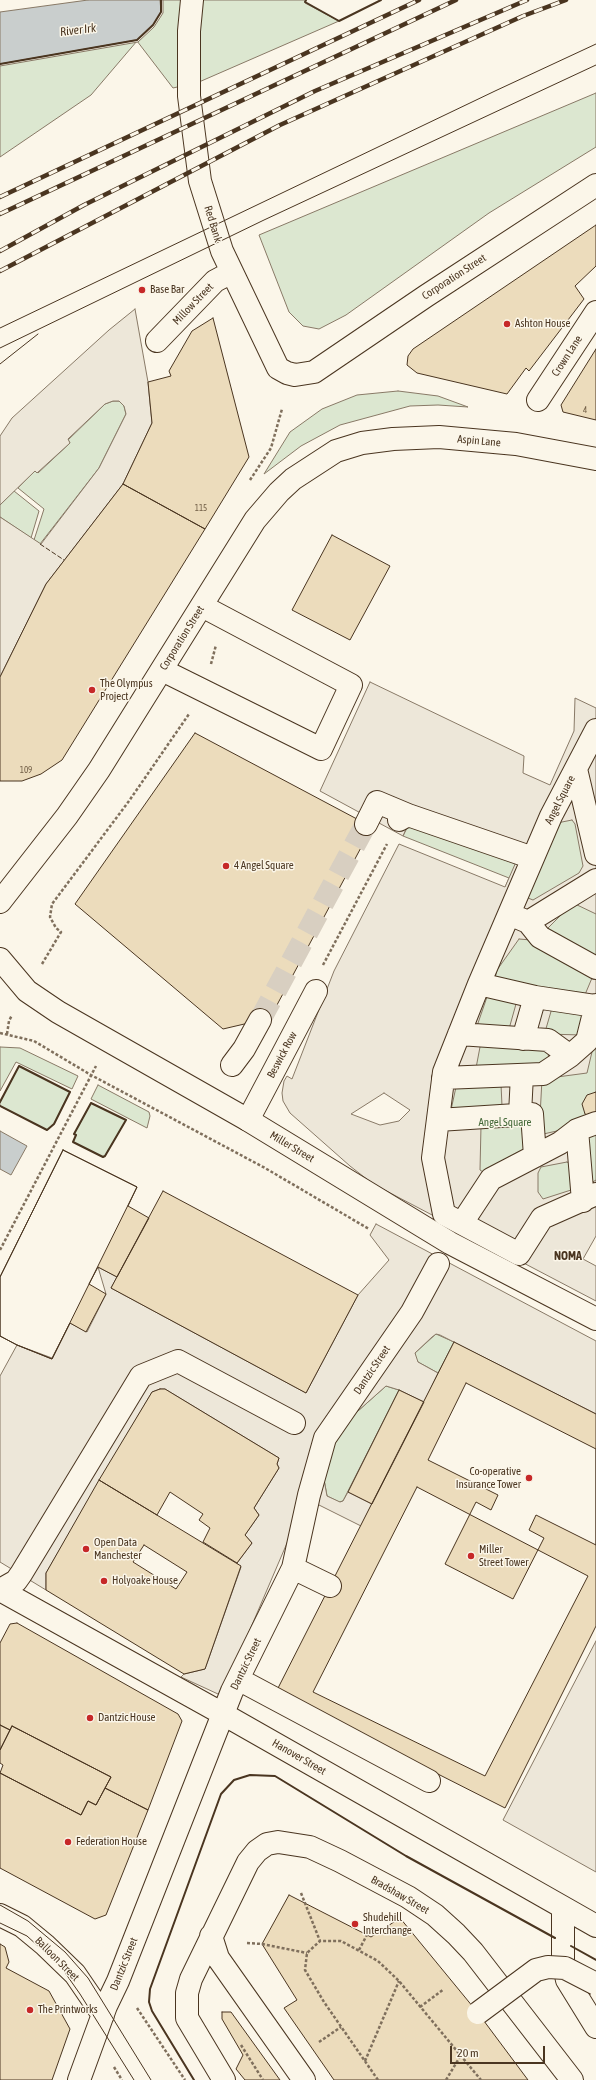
<!DOCTYPE html>
<style>
body{margin:0}
#map{position:relative;width:596px;height:2080px;overflow:hidden;background:#fbf6e9;font-family:"Asap Condensed",sans-serif}
canvas{display:block}
.scale{position:absolute;left:450px;top:2046px;width:95px;height:18px;box-sizing:border-box;border:2px solid #4a3520;border-top:0;padding-left:5px;font-size:12px;line-height:14px;white-space:nowrap;color:#4a3520;-webkit-text-stroke:3px #fbf6e9;paint-order:stroke}
</style>
<div id="map">
<canvas width="596" height="2080"></canvas>
<div class="scale">20 m</div>
</div>
<script>
const g = document.querySelector('canvas').getContext('2d');
g.lineJoin = 'round';
function paint(path, color) { g.fillStyle = color; g.fill(path, 'evenodd'); }
const poly = rows => new Path2D(rows.map(r => 'M' + r).join(''));
function trace(path, color, width, dash) { g.strokeStyle = color; g.lineWidth = width; g.lineCap = dash ? 'butt' : 'round'; g.setLineDash(dash || []); g.stroke(path); }
function label(font, color, halo, rows, align = 'center') {
  g.font = font + ' "Asap Condensed",sans-serif'; g.lineWidth = 3; g.setLineDash([]); g.textBaseline = 'middle'; g.strokeStyle = halo; g.fillStyle = color; for (const [text, x, y, turn = 0] of rows) {
    g.save(); g.translate(x, y); g.rotate((+turn || 0) * Math.PI / 180); g.textAlign = isNaN(turn) ? turn : align; if (halo) g.strokeText(text, 0, 0); g.fillText(text, 0, 0); g.restore();
  }
}
const green = poly([
 [160,0,306,0,305,3,339,21,199,82,173,88,137,41,91,95,0,157,0,64,137,40,160,0],
 [596,93,596,147,489,213,346,315,319,329,303,326,289,312,259,235,596,93],
 [398,391,438,396,468,407,438,405,410,406,340,425,301,446,264,474,290,432,322,409,357,395,398,391],
 [113,401,119,401,124,406,126,414,99,468,40,544,34,540,44,509,18,488,35,470,38,473,70,443,68,440,105,404,113,401],
 [14,491,39,511,31,538,0,517,0,505,14,491],
 [596,736,596,1236,380,1167,419,1093,509,878,403,836,409,824,516,862,596,736],
 [0,1047,20,1048,78,1076,72,1089,16,1062,0,1091,0,1047],
 [19,1066,70,1092,54,1124,47,1130,0,1106,0,1102,19,1066],
 [98,1085,149,1112,150,1116,147,1128,91,1099,98,1085],
 [91,1103,126,1120,105,1156,103,1157,73,1142,76,1135,74,1134,91,1103],
 [436,1334,454,1342,438,1373,418,1362,415,1359,415,1353,436,1334],
 [386,1386,399,1390,343,1501,339,1502,327,1496,323,1474,340,1427,386,1386]
]);
paint(green, '#dce7d0');
trace(green, '#887966', 1);
const parking = poly([
 [135,309,148,382,152,423,123,484,46,584,0,677,0,517,41,544,99,468,126,414,124,406,119,401,113,401,105,404,68,439,70,443,37,473,35,471,0,505,0,436,12,418,109,330,135,309],
 [370,682,524,756,523,773,550,785,574,731,575,698,596,708,596,914,573,903,547,929,596,960,596,1035,587,1073,542,1079,539,1135,570,1128,584,1134,591,1183,596,1180,596,1236,583,1259,596,1266,596,1301,373,1184,350,1166,290,1113,283,1101,282,1093,284,1081,287,1076,292,1079,334,971,399,844,505,887,516,862,408,824,403,836,320,791,370,682],
 [572,820,575,824,583,866,579,873,533,900,528,898,529,890,557,823,572,820],
 [519,939,531,940,592,978,584,997,495,978,497,970,519,939],
 [488,994,516,1004,509,1029,477,1026,488,994],
 [552,1008,589,1014,582,1035,546,1034,545,1032,552,1008],
 [483,1043,548,1050,549,1063,476,1068,480,1047,483,1043],
 [501,1084,502,1106,451,1110,456,1087,501,1084],
 [384,1093,410,1110,399,1121,380,1125,351,1114,384,1093],
 [527,1122,523,1162,483,1172,480,1170,481,1126,527,1122],
 [567,1162,572,1165,574,1187,571,1190,543,1199,538,1192,538,1173,541,1167,567,1162],
 [376,1224,596,1341,596,1414,440,1335,436,1334,432,1337,415,1353,418,1362,438,1373,424,1402,399,1390,386,1386,340,1427,323,1474,327,1496,340,1502,343,1501,348,1492,372,1504,361,1526,315,1503,302,1508,225,1688,222,1693,218,1694,181,1677,184,1674,205,1669,241,1567,237,1563,252,1543,245,1535,259,1515,254,1508,279,1468,277,1464,279,1458,165,1389,160,1389,152,1392,46,1573,46,1590,0,1562,0,1376,17,1345,52,1358,70,1323,87,1332,106,1294,98,1267,117,1277,111,1288,306,1393,358,1295,389,1260,370,1235,376,1224],
 [596,1641,596,1872,503,1820,596,1641]
]);
paint(parking, '#ede7d9');
trace(parking, '#887966', 1);
const water = poly([
 [88,0,161,0,161,12,153,25,137,40,0,64,0,12,88,0],
 [0,1131,27,1146,11,1175,0,1169,0,1131]
]);
paint(water, '#c9cecd');
trace(water, '#887966', 1);
const pier = poly([
 [160,0,163,0,163,13,154,27,138,42,0,66,0,64,137,40,153,25,161,12,160,0]
]);
paint(pier, '#fbf6e9');
trace(pier, '#887966', 1);
const building = poly([
 [596,225,596,266,575,286,584,299,529,371,526,368,507,394,417,373,407,365,408,356,413,349,596,225],
 [213,318,249,457,205,529,123,484,152,423,148,382,171,376,169,371,192,331,213,318],
 [596,349,596,420,563,412,561,405,596,349],
 [123,484,205,529,62,760,41,774,22,781,0,781,0,677,46,584,123,484],
 [332,535,390,566,350,640,292,610,332,535],
 [195,733,372,827,270,1018,223,1029,75,904,195,733],
 [596,1092,596,1120,585,1114,582,1104,587,1095,596,1092],
 [63,1150,137,1187,52,1359,17,1345,0,1336,0,1277,63,1150],
 [63,1150,137,1187,128,1206,149,1218,117,1277,98,1267,89,1284,106,1294,86,1332,70,1323,52,1359,17,1345,0,1336,0,1277,63,1150],
 [163,1191,358,1295,306,1393,111,1288,163,1191],
 [454,1342,596,1414,596,1626,505,1808,276,1692,454,1342],
 [466,1383,596,1449,596,1545,536,1515,529,1530,544,1538,513,1599,445,1564,476,1502,491,1510,498,1495,428,1460,466,1383],
 [160,1389,165,1389,279,1458,277,1464,279,1468,254,1508,259,1515,245,1535,252,1543,237,1563,203,1542,210,1528,199,1520,203,1514,170,1492,157,1515,99,1480,152,1392,160,1389],
 [399,1390,424,1402,372,1504,348,1492,399,1390],
 [99,1480,241,1566,205,1669,184,1674,46,1590,46,1573,99,1480],
 [144,1545,187,1572,176,1589,133,1562,144,1545],
 [417,1487,588,1576,485,1776,313,1692,417,1487],
 [17,1623,178,1714,182,1721,148,1810,105,1788,111,1777,12,1726,10,1730,0,1725,0,1643,10,1624,17,1623],
 [0,1725,10,1730,0,1750,0,1725],
 [12,1726,111,1777,96,1805,88,1801,81,1815,0,1773,3,1765,0,1763,0,1750,12,1726],
 [0,1773,81,1815,88,1801,96,1805,105,1788,148,1810,106,1915,95,1919,0,1868,0,1773],
 [289,1895,371,1937,400,1918,478,2013,528,2080,334,2080,284,2008,297,2000,262,1944,289,1895],
 [0,1944,5,1947,9,1962,6,1968,49,1991,70,2029,52,2080,0,2080,0,1944],
 [222,2012,231,2012,280,2080,245,2080,236,2069,243,2055,222,2019,222,2012]
]);
paint(building, '#ecdcbc');
trace(building, '#4a3520', 1);
trace(poly([
 [260,1020,366,824]
]), '#d8cfc1', 22, [22, 11]);
const minor = poly([
 [192,0,189,31,189,96,200,181,222,251,278,368,287,373,295,375,314,372,426,296,596,185],
 [157,341,215,281,232,272],
 [538,400,596,312],
 [162,670,321,749,351,685,202,606],
 [596,730,551,816,479,984,444,1072,433,1158,444,1214,519,1254,542,1218,596,1194],
 [576,769,596,854],
 [399,820,408,815,533,858],
 [366,824,377,802,408,815],
 [509,914,528,922,540,937,596,968],
 [528,922,596,880],
 [479,984,535,997,595,1006],
 [459,1034,548,1040,570,1056],
 [523,1039,535,997],
 [232,1065,244,1049,260,1020],
 [443,1078,543,1074,570,1056,587,1041,596,1005],
 [520,1114,522,1075],
 [248,1120,316,991],
 [438,1120,532,1114,535,1156],
 [577,1130,583,1201],
 [462,1223,491,1179,560,1143,577,1130,596,1123],
 [293,1568,330,1586],
 [0,1590,223,1714,596,1926],
 [0,1590,16,1581,21,1574,141,1376,178,1361,294,1423],
 [238,1679,429,1781],
 [563,1908,563,1962,567,1980,596,2027],
 [0,1915,22,1926,45,1945,75,1974,103,2015],
 [211,1936,218,1958,304,2080],
 [79,2080,106,2006,118,1981,232,1691,293,1568,309,1495,325,1438,412,1312,438,1264],
 [224,2080,187,2018,187,1993,191,1979,248,1862,257,1851,267,1844,278,1842,310,1847,340,1861,408,1897,435,1915,456,1934,473,1952,572,2080]
]);
const highway = poly([
 [0,902,67,816,99,770,255,520,279,492,293,479,336,451,362,443,393,439,439,437,516,444,596,459],
 [0,959,27,991,58,1012,248,1120,450,1243,596,1319]
]);
trace(minor, '#4a3520', 24);
trace(highway, '#4a3520', 24);
trace(poly([
 [250,480,271,448,282,409],
 [211,664,216,645],
 [42,964,61,932,56,928,50,917,52,904,129,801,189,714],
 [323,965,387,844],
 [0,1033,34,1041,91,1075,265,1168,369,1229],
 [7,1034,9,1021,12,1015],
 [0,1250,96,1066],
 [301,1893,320,1941],
 [247,1943,262,1944,307,1953],
 [359,1950,370,1929],
 [420,2007,444,1989],
 [137,2008,185,2080],
 [319,2042,341,2027],
 [241,2045,263,2080],
 [365,2061,399,1981],
 [114,2067,122,2080],
 [378,2080,324,2002,305,1970,307,1953,320,1941,341,1941,378,1961,399,1981,481,2080],
 [446,2080,461,2055]
]), '#7f6f5c', 2.5, [3, 2]);
trace(minor, '#fbf6e9', 22);
trace(highway, '#fbf6e9', 22);
trace(poly([
 [0,328,495,91,596,44],
 [0,348,264,220,596,65],
 [0,364,38,334],
 [0,1905,28,1921,65,1952,88,1978,151,2080],
 [0,1923,27,1936,61,1967,80,1994,134,2080]
]), '#4a3520', 1);
const rail = poly([
 [0,197,419,0],
 [0,214,456,0],
 [0,251,84,205,315,91,527,0],
 [0,271,280,125,523,16,566,0]
]);
trace(rail, '#4a3520', 4.5);
trace(rail, '#fbf6e9', 3, [9]);
const minorBridge = poly([
 [478,2013,536,1970,548,1967,565,1968,596,1984]
]);
trace(minorBridge, '#4a3520', 24, []);
trace(minorBridge, '#fbf6e9', 22);
trace(poly([
 [40,544,64,560]
]), '#4a3520', 1, [5, 2]);
trace(poly([
 [306,0,305,2,339,21,381,0],
 [0,64,137,40,153,25,161,12,161,0],
 [0,1102,19,1066,70,1092,54,1124,47,1130,0,1106],
 [91,1103,126,1120,105,1156,103,1157,73,1142,76,1135,74,1134,91,1103],
 [571,1946,596,1960],
 [194,2080,152,2011,149,2002,150,1989,221,1794,234,1780,250,1775,275,1776,406,1856,555,1938]
]), '#4a3520', 2);
for (const [x, y, r, color] of [
 [142,290,4,"#c62828"],
 [507,324,4,"#c62828"],
 [92,690,4,"#c62828"],
 [226,866,4,"#c62828"],
 [529,1478,4,"#c62828"],
 [86,1549,4,"#c62828"],
 [471,1556,4,"#c62828"],
 [104,1581,4,"#c62828"],
 [90,1718,4,"#c62828"],
 [68,1842,4,"#c62828"],
 [355,1924,4,"#c62828"],
 [30,2010,4,"#c62828"]
]) { const dot = new Path2D(); dot.arc(x, y, r, 0, 2 * Math.PI); g.fillStyle = color; g.fill(dot); trace(dot, '#fbf6e9', 1.5); }
label('9px', '#725f47', null, [
 ["4",585,410],
 ["115",201,508],
 ["109",26,770]
]);
label('11px', '#4a3520', '#fbf6e9', [
 ["Red Bank",213,224,73],
 ["Corporation Street",454,277,-33],
 ["Millow Street",193,304,-46],
 ["Crown Lane",567,356,-57],
 ["Aspin Lane",479,441,5],
 ["Corporation Street",182,638,-58],
 ["Angel Square",560,800,-63],
 ["Beswick Row",282,1055,-62],
 ["Miller Street",292,1147,31],
 ["Dantzic Street",372,1370,-56],
 ["Dantzic Street",246,1664,-64],
 ["Hanover Street",299,1757,30],
 ["Bradshaw Street",400,1895,30],
 ["Balloon Street",57,1959,45],
 ["Dantzic Street",124,1964,-68]
]);
label('11px', '#4a3520', '#fbf6e9', [
 ["Base Bar",150,290],
 ["Ashton House",515,324],
 ["The Olympus",100,684],
 ["Project",100,697],
 ["4 Angel Square",234,866],
 ["Co-operative",521,1472,"right"],
 ["Insurance Tower",521,1485,"right"],
 ["Open Data",94,1543],
 ["Manchester",94,1556],
 ["Miller",479,1550],
 ["Street Tower",479,1563],
 ["Holyoake House",112,1581],
 ["Dantzic House",98,1718],
 ["Federation House",76,1842],
 ["Shudehill",363,1918],
 ["Interchange",363,1931],
 ["The Printworks",38,2010]
], 'left');
label('11px', '#436837', '#fbf6e9', [
 ["Angel Square",505,1123]
]);
label('italic 12px', '#4a3520', '#fbf6e9', [
 ["River Irk",78,30,-7]
]);
label('bold 12px', '#4a3520', '#fbf6e9', [
 ["NOMA",568,1256]
]);
</script>
